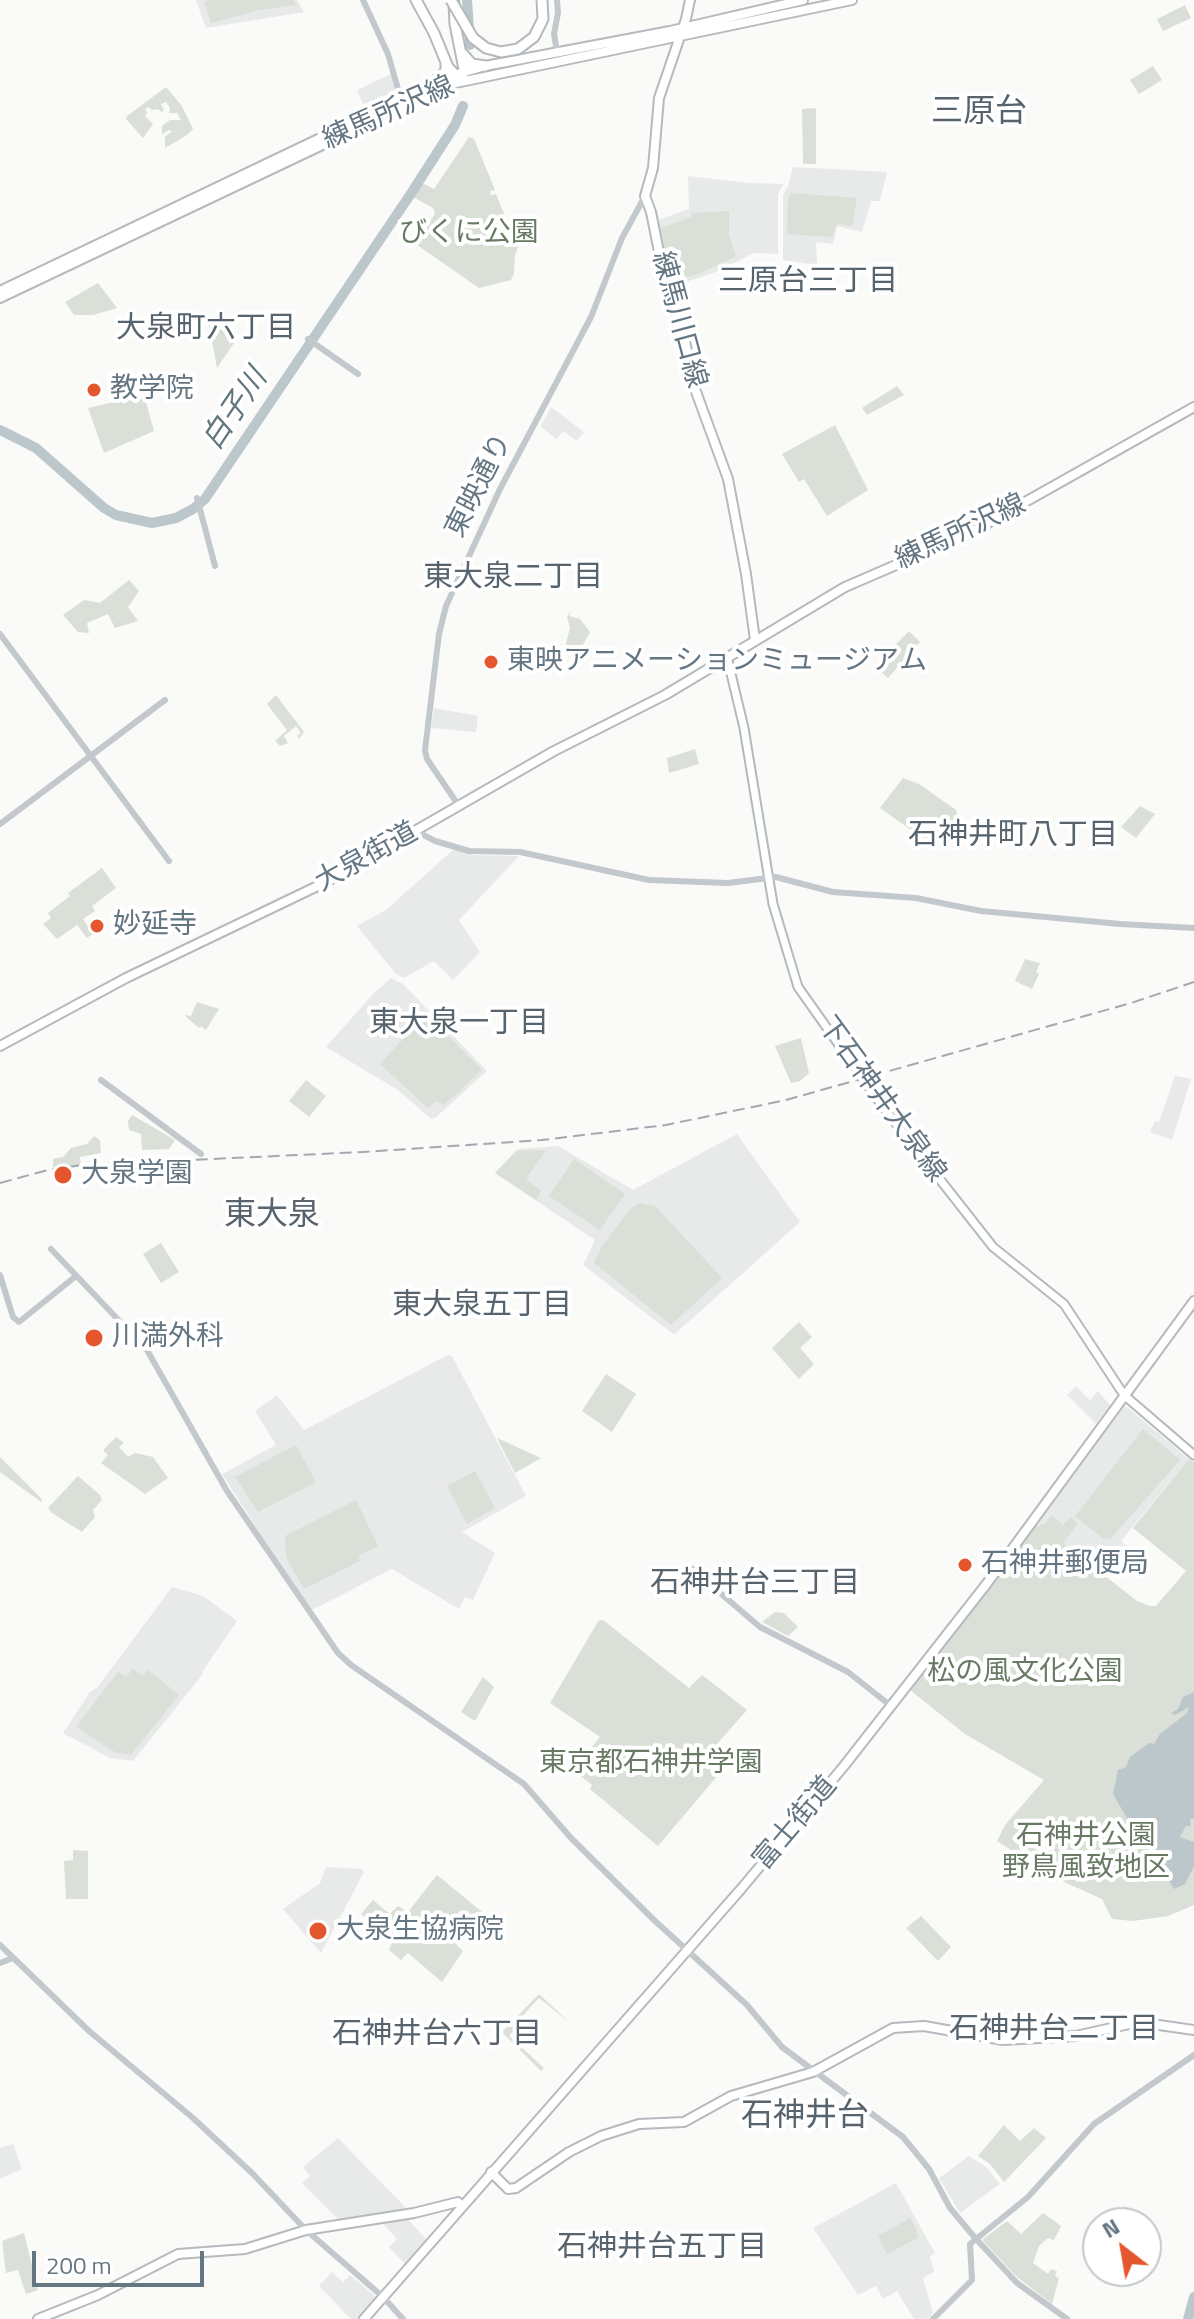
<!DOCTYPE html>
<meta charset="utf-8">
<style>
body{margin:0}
#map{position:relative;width:1194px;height:2319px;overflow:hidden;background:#fafaf8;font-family:"Titillium Web",sans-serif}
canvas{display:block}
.north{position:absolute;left:1082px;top:2207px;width:80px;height:80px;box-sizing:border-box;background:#fff;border:2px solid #c1c8cd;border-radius:50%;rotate:329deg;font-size:22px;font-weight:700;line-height:32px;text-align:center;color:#657683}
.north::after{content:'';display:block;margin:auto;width:28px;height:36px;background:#e4572e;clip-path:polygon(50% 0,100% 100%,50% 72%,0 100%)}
.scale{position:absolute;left:32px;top:2251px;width:172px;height:36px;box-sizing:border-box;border:4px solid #657683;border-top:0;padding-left:10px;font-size:24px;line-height:28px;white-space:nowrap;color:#657683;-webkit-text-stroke:6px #fff;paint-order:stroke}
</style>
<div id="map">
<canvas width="1194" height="2319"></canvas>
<div class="north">N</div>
<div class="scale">200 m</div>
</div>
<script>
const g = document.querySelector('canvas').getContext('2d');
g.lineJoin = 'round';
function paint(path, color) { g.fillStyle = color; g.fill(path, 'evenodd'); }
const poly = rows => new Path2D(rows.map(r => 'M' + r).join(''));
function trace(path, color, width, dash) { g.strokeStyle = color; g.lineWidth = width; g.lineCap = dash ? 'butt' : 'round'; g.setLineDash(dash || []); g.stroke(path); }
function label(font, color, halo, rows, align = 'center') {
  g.font = font + ' "Titillium Web","Noto Sans JP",sans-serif'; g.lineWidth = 8; g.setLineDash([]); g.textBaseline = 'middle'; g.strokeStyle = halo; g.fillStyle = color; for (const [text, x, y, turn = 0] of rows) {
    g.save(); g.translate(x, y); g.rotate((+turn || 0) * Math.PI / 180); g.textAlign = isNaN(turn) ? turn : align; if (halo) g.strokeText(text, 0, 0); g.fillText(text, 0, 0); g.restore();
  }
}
paint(poly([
 [196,0,297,0,304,12,206,28],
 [391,74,395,90,365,108,357,90],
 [793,167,887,172,880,201,871,201,862,232,837,226,833,244,816,242,817,265,783,260,783,195,788,186],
 [688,176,750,183,784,184,778,194,778,254,754,253,719,271,671,287,667,284,655,221,689,209],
 [551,407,584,432,577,441,563,431,557,439,542,428,541,425],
 [434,708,478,716,476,732,431,728],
 [454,849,473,855,519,856,459,920,480,952,453,980,434,961,404,978,395,973,357,926,386,910],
 [391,978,403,984,487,1071,435,1118,431,1119,398,1090,326,1047,373,994],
 [1175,1076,1191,1079,1172,1140,1150,1132,1155,1121,1159,1122],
 [737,1134,800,1222,676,1333,673,1334,583,1265,595,1240,495,1173,518,1149,558,1146,633,1190],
 [448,1355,452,1356,526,1496,462,1532,495,1553,473,1600,465,1597,459,1609,392,1569,310,1611,222,1474,276,1445,255,1411,277,1395,304,1430],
 [1076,1386,1090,1400,1098,1391,1110,1405,1096,1424,1067,1395],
 [1124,1407,1127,1407,1189,1459,1121,1541,1128,1547,1105,1578,1037,1525],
 [172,1587,203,1596,237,1621,202,1672,203,1674,133,1761,110,1758,63,1733,90,1692,97,1688],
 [326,1867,362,1869,364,1872,321,1953,283,1909,320,1883],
 [338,2138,408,2210,402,2213,426,2239,405,2264,389,2247,397,2239,377,2217,341,2222,302,2183,310,2176,303,2167],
 [13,2144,22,2169,0,2179,0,2148],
 [969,2156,986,2167,1000,2184,960,2213,939,2178],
 [896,2183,935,2253,930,2256,934,2272,923,2278,933,2313,928,2319,914,2319,897,2291,883,2299,876,2286,858,2295,813,2228],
 [332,2272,343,2282,350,2275,375,2296,375,2299,358,2319,351,2319,319,2286]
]), '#e8e9e9');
paint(poly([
 [208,0,294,0,296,5,259,10,211,23,204,3],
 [1185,5,1191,18,1163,31,1157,19],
 [1153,66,1162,80,1139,94,1130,80],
 [166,87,182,106,193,129,187,135,165,148,165,137,172,131,169,130,162,134,162,126,170,120,181,120,177,113,169,113,170,108,166,102,161,104,164,110,162,112,158,109,152,110,149,107,145,109,147,113,145,116,153,124,143,138,126,119,127,116],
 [814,108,816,109,816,164,803,164,802,109],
 [469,137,474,139,495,190,490,191,491,195,496,194,512,233,522,237,515,255,514,273,511,280,479,288,417,245,435,213,433,208,413,197,422,183,434,189],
 [791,193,857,198,852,226,839,224,835,227,833,237,787,234,788,198],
 [729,211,729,234,736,256,701,273,671,282,661,228,691,217,691,213],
 [98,283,117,308,93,315,74,315,65,302],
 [208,320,236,340,217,368],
 [897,386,904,395,867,415,862,408],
 [144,395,154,431,104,453,88,408],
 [835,425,868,490,827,516,804,479,799,482,782,454],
 [129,580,139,591,128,607,138,621,115,628,108,614,87,623,89,633,78,632,63,615,84,600,100,603],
 [571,611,569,616,580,619,590,632,579,652,570,645,565,647,570,628,567,616],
 [909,631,920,642,888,678,875,666],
 [276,695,304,732,299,739,297,736,301,733,296,726,284,736,288,743,280,746,275,741,287,730,267,704],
 [695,749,699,764,669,773,667,758],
 [903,778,919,784,956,810,957,814,935,847,880,808],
 [1140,806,1155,814,1136,838,1121,827],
 [102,868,116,888,92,906,95,911,83,919,93,934,87,938,77,925,57,939,43,924,51,918,48,913,70,896,68,893],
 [1025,959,1040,963,1036,972,1039,974,1032,989,1015,981],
 [197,1002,219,1009,206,1030,201,1026,199,1028,186,1017,186,1015,191,1016],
 [426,1014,482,1070,444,1105,436,1101,428,1108,380,1064],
 [801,1038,809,1073,800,1081,791,1083,775,1046],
 [306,1080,326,1096,309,1117,289,1101],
 [132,1115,175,1140,169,1149,142,1150,141,1134,129,1130,128,1121],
 [94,1136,100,1140,101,1153,80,1157,81,1166,53,1171,53,1159,63,1157,71,1148,87,1144],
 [546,1150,526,1179,541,1191,536,1200,495,1173,516,1151],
 [574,1159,625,1194,600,1230,549,1196],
 [640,1203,655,1206,722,1278,671,1325,594,1263,602,1246,630,1209],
 [161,1243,179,1272,161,1283,143,1254],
 [799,1322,812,1337,800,1348,814,1364,799,1379,772,1348],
 [606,1374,636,1394,612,1432,582,1411],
 [1143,1429,1180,1460,1111,1538,1104,1539,1075,1516],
 [116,1437,124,1443,119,1447,128,1457,135,1453,153,1457,168,1478,145,1494,101,1463,108,1455,103,1450],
 [497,1438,541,1458,515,1473],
 [296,1445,316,1482,258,1512,235,1477],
 [0,1457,42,1499,41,1502,0,1472],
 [1189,1459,1194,1462,1194,1905,1168,1916,1133,1921,1112,1919,1102,1899,1049,1875,1021,1856,1032,1844,1044,1850,1048,1836,1042,1830,1019,1855,997,1841,1005,1825,1044,1780,965,1734,910,1690,1036,1525,1039,1527,1042,1523,1045,1525,1051,1515,1063,1525,1071,1517,1078,1523,1063,1543,1137,1601,1150,1606,1156,1606,1186,1571,1133,1528],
 [475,1471,495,1508,467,1524,447,1486],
 [78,1476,100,1495,102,1500,93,1510,95,1517,82,1532,52,1513,48,1508],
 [356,1500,378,1546,358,1556,360,1561,304,1589,286,1557,285,1536],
 [775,1612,784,1613,798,1627,788,1636,762,1622],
 [599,1620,603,1620,689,1688,702,1675,747,1710,709,1753,724,1768,658,1846,590,1789,592,1785,573,1770,600,1737,550,1703],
 [133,1669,143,1676,148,1670,179,1695,131,1755,115,1752,76,1727,118,1672,126,1677],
 [483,1677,494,1687,475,1721,461,1712],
 [73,1850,88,1851,88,1899,66,1899,64,1861,73,1860],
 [437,1875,482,1912,456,1944,463,1951,442,1982,408,1953,401,1960,389,1950,393,1940,361,1914,373,1900,390,1914,398,1906,408,1912],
 [921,1916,951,1947,938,1961,906,1928],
 [539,1994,569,2022,539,1998,514,2025,516,2028,509,2036,544,2068,541,2071,502,2032],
 [1004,2125,1020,2141,1034,2128,1046,2138,1004,2182,990,2164,978,2156],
 [1043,2213,1061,2226,1054,2240,1048,2238,1039,2246,1033,2263,1048,2274,1051,2269,1057,2271,1055,2276,1059,2278,1052,2304,1017,2277,982,2240,1007,2221,1021,2234],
 [910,2218,916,2228,918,2238,887,2254,878,2236],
 [24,2233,38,2290,26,2294,18,2270,6,2273,2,2241]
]), '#dadfd7');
paint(poly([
 [1194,1692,1194,1819,1190,1819,1191,1826,1186,1826,1180,1837,1194,1842,1194,1866,1185,1884,1174,1889,1167,1878,1161,1856,1140,1840,1113,1794,1118,1770,1126,1767,1130,1757,1149,1743,1154,1744,1160,1734,1187,1713,1189,1707,1175,1715,1171,1713,1178,1709,1183,1697]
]), '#bbc7cb');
trace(poly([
 [467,0,470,45],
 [0,430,36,448,104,508,116,515,152,523,176,518,193,509,205,499,410,195,455,125,463,106],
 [1188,2319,1194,2297]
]), '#bbc7cb', 10);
const secondary = poly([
 [727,657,744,728,773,904,798,987,883,1107,993,1247,1064,1304,1124,1395,1194,1455]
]);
const primary = poly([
 [690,0,686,19,659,98,653,168,645,196,651,212,667,292,683,332,695,389,728,479,746,574,755,640],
 [0,291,448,77,485,66,670,31,803,0],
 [0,298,451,84,852,0],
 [0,1046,126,978,326,882,554,751,665,695,845,587,970,533,1194,407],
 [491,2172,508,2189,516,2188,569,2152,601,2136,639,2124,684,2122,731,2096,813,2072,893,2028,924,2026,1003,2040,1076,2036,1138,2022,1194,2030],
 [38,2319,98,2295,178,2254,245,2249,306,2230,414,2213,458,2202,462,2206],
 [364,2319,741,1889,844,1766,988,1582,1194,1301]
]);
const motorway = poly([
 [416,0,434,33,448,67,461,81,464,69,455,24,454,3],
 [463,54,472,64,485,66],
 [435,81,446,71,446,63]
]);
trace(secondary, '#b3babf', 11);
trace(primary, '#b5babe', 12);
trace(motorway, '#b4b9bd', 13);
trace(poly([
 [363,0,388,54,402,103],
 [557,0,558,13,554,34,557,52],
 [308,339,358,374],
 [197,498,215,566],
 [0,634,169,861],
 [459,806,427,759,425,750,439,634,446,606,500,489,591,317,622,238,645,196],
 [0,824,165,700],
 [416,831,435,841,469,851,520,852,649,880,728,883,776,877,833,892,916,898,981,911,1120,924,1194,928],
 [101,1080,201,1154],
 [51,1249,147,1350,227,1491,338,1653,351,1665,524,1784,571,1838,654,1920,747,2005,782,2047,903,2137,929,2169,950,2208,976,2239,1017,2283,1067,2319],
 [0,1275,13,1317,19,1322,76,1276],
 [691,1568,760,1627,848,1672,891,1706],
 [0,1945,89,2031,193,2118,252,2173,306,2230,383,2297,403,2319],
 [0,1963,13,1958],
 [933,2319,972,2280,970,2244,1028,2197,1094,2124,1194,2055]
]), '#c3c8cc', 6);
trace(secondary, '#fff', 7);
trace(primary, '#fff', 8);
trace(motorway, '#fff', 9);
trace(poly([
 [0,1183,48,1170,82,1165,363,1152,542,1140,666,1125,786,1100,1131,1003,1194,982]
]), '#a2aab0', 2, [12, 6]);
const motorwayBridge = poly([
 [451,0,473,38,486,48,501,52,518,49,534,37,543,19,542,0]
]);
trace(motorwayBridge, '#b4b9bd', 13, []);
trace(motorwayBridge, '#fff', 9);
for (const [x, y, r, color] of [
 [94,390,8,"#e4572e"],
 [491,662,8,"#e4572e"],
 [97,926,8,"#e4572e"],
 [63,1175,10,"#e4572e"],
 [94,1338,10,"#e4572e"],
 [965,1565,8,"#e4572e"],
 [318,1931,10,"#e4572e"]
]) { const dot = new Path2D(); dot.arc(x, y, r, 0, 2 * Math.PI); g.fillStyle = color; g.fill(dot); trace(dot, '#fff', 3); }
label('28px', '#657683', '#fff', [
 ["練馬所沢線",389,114,-24],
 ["練馬川口線",678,320,75],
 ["東映通り",480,486,-63],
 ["練馬所沢線",961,533,-25],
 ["大泉街道",367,858,-29],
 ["下石神井大泉線",881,1100,54],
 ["富士街道",796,1824,-50]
]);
label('28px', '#687a64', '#fff', [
 ["びくに公園",469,234],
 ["松の風文化公園",1025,1673],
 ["東京都石神井学園",651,1764],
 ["石神井公園",1086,1837],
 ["野鳥風致地区",1086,1869]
]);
label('28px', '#657683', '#fff', [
 ["教学院",110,390],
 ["東映アニメーションミュージアム",507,662],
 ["妙延寺",113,926],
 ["大泉学園",81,1175],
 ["川満外科",112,1338],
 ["石神井郵便局",981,1565],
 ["大泉生協病院",336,1931]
], 'left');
label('30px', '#57646e', '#fff', [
 ["三原台三丁目",808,283],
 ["大泉町六丁目",206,330],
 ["東大泉二丁目",513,579],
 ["石神井町八丁目",1013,837],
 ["東大泉一丁目",459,1025],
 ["東大泉五丁目",482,1307],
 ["石神井台三丁目",755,1585],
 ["石神井台二丁目",1054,2031],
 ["石神井台六丁目",437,2036],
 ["石神井台五丁目",662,2249]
]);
label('italic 30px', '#60757c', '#fff', [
 ["白子川",236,410,-56]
]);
label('32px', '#57646e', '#fff', [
 ["三原台",979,113],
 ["東大泉",272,1216],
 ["石神井台",805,2117]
]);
</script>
